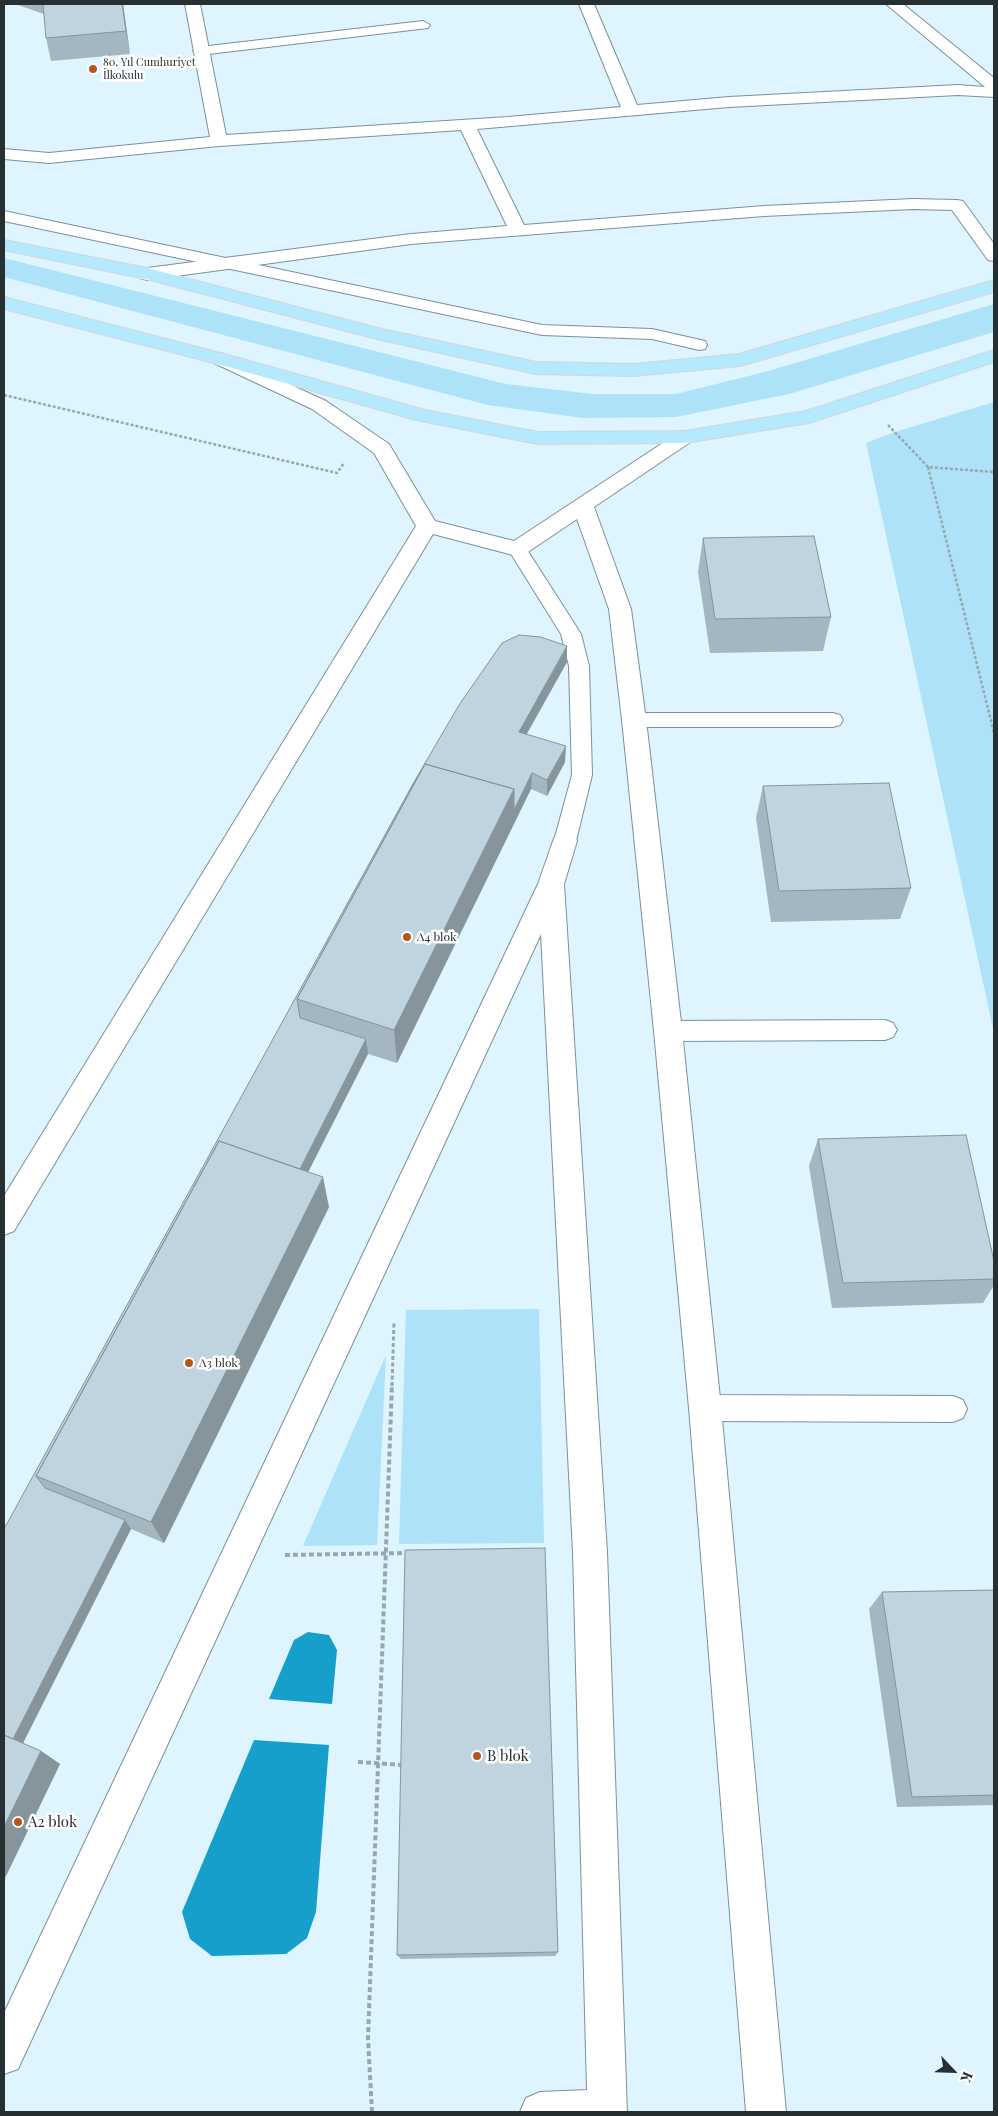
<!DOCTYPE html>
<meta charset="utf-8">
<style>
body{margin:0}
#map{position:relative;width:998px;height:2116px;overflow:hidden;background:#def4fe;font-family:"Playfair Display",serif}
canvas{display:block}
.frame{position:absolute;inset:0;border:5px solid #262f32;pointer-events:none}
.north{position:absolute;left:928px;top:2046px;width:50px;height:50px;-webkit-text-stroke:4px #fff;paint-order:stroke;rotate:114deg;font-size:14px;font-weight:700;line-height:20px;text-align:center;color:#262f32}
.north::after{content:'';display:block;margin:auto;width:18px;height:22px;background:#262f32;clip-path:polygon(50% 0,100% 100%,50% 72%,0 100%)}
</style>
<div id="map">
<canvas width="998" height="2116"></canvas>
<div class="frame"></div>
<div class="north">K</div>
</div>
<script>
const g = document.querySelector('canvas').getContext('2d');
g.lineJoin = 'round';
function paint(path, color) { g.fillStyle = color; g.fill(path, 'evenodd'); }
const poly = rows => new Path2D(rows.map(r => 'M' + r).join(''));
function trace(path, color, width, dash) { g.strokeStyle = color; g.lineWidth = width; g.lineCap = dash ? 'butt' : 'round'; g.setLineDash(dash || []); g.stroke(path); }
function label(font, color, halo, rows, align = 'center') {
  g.font = font + ' "Playfair Display",serif'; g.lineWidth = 5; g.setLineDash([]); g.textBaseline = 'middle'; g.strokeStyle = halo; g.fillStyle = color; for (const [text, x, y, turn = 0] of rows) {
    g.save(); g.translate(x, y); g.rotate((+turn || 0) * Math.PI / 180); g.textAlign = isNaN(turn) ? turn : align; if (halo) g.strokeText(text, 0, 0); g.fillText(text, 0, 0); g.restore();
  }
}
paint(poly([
 [4,258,506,384,592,394,676,394,765,372,994,304,994,332,789,394,676,417,583,418,488,405,4,277],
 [994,402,994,1033,866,443,895,432],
 [539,1309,544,1543,399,1544,406,1310],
 [386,1355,377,1545,303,1546]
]), '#ade2f9');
paint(poly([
 [308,1632,329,1635,337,1650,332,1704,269,1699,294,1640],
 [254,1740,329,1745,316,1912,307,1938,286,1954,212,1956,190,1939,182,1912]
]), '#159fca');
const lane = poly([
 [423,21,430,25,428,28,200,55,193,51,200,47,423,21],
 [4,211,542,325,652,329,705,341,707,345,705,349,699,350,652,339,542,335,4,221,4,211],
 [517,543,524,545,581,634,589,666,592,775,576,841,573,847,565,849,557,847,554,841,572,775,569,666,561,634,508,549,510,545,517,543],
 [634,713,833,713,840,715,843,720,840,725,833,727,634,727,627,725,624,720,627,715,634,713],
 [885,1020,893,1023,897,1030,893,1037,885,1040,668,1041,660,1038,656,1031,660,1024,668,1021,885,1020],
 [705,1395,953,1396,963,1400,967,1409,963,1418,953,1422,705,1421,695,1417,691,1408,695,1399,705,1395]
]);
const street = poly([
 [185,4,200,4,226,135,508,117,621,107,579,4,594,4,637,105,729,97,958,85,985,87,886,4,903,4,994,78,994,97,958,95,729,107,477,129,524,225,764,206,913,199,957,200,963,201,994,244,994,261,988,260,952,210,913,209,764,216,411,244,147,280,140,278,138,274,140,270,147,268,411,234,507,226,461,130,219,146,49,163,4,159,4,149,49,153,210,137,185,4],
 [221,353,326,401,389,444,435,521,514,541,678,433,685,431,692,433,695,437,692,441,594,507,631,609,646,720,682,1031,721,1408,786,2112,746,2112,689,1408,654,1031,622,720,609,609,577,519,525,554,517,556,433,534,14,1231,4,1235,4,1196,416,526,374,453,312,409,214,363,211,359,214,355,221,353],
 [565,831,574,834,577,841,564,884,607,1552,627,2112,520,2112,526,2098,540,2092,587,2090,573,1552,541,934,18,2069,4,2074,4,2013,538,884,553,841,556,834,565,831]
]);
const primary = poly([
 [4,240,147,268,382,329,536,362,634,364,739,354,994,280,994,292,740,366,634,376,536,374,381,340,146,279,4,250,4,240],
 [4,297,228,355,425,410,538,432,685,431,806,411,994,350,994,362,809,423,685,443,538,444,416,420,214,363,4,309,4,297]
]);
trace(lane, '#7c9099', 2);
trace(street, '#7c9099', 2);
trace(primary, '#d4d5d6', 2);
trace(poly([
 [4,395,337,473,344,463],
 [888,425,928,467,994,472],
 [928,467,994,733]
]), '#96a7ae', 2.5, [3, 2]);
trace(poly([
 [392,1386,394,1321]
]), '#96a7ae', 3, [4, 2.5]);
trace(poly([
 [285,1555,407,1553],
 [358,1762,403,1765],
 [372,2112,368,2039,392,1384]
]), '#96a7ae', 4, [5, 3]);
paint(lane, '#fff');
paint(street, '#fff');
paint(primary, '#b5e9fe');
paint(poly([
 [15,4,123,4,130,54,51,61,46,38,44,14],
 [703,538,831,617,823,651,710,653,698,572],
 [567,662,526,734,565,762,547,796,531,789,397,1063,368,1054,308,1172,329,1207,164,1543,131,1529,23,1743,41,1751,60,1764,4,1880,4,1529,414,782],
 [763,786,911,888,900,919,771,922,756,818],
 [818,1139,994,1261,994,1285,983,1303,832,1308,809,1166],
 [994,1590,994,1805,897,1807,869,1609,882,1592],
 [558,1952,555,1956,401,1959,397,1955]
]), '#a4b6bf');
paint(poly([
 [122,4,123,4,130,54,126,31],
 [567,646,567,662,519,748,519,732],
 [566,746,565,762,547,796,547,780],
 [532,773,531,789,397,1063,394,1030,514,789],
 [366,1039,368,1054,296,1196,293,1183],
 [323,1177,329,1207,164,1543,151,1522],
 [125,1520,131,1529,21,1747,12,1741],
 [41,1751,60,1764,4,1880,4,1827]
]), '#86949b');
const building = poly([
 [43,4,122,4,126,31,46,38,43,4],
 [814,536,831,617,715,619,703,538,814,536],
 [519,635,541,637,567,646,519,732,566,746,547,780,532,773,514,810,514,789,425,764,297,999,300,1018,366,1039,300,1169,219,1141,36,1476,45,1488,125,1520,13,1739,4,1735,4,1529,414,782,459,705,502,643,519,635],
 [425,764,514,789,394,1030,297,999,425,764],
 [889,783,911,888,779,891,763,786,889,783],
 [966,1135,994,1261,994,1279,843,1283,818,1139,966,1135],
 [219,1141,323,1177,151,1522,36,1476,219,1141],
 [545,1548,558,1952,397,1955,405,1550,545,1548],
 [994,1590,994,1795,912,1797,882,1592,994,1590],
 [4,1735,41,1751,4,1827,4,1735]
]);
paint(building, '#bfd4de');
trace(building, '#86949b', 1);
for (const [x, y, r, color] of [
 [93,69,5,"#b7551a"],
 [407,937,5,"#b7551a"],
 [189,1363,5,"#b7551a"],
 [477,1756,5,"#b7551a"],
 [18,1822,5,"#b7551a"]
]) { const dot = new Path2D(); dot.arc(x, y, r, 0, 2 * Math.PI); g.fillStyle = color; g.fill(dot); trace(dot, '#fff', 2); }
label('11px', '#262f32', '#fff', [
 ["80. Yıl Cumhuriyet",103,63],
 ["İlkokulu",103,76]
], 'left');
label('12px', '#262f32', '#fff', [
 ["A4 blok",417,937],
 ["A3 blok",199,1363]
], 'left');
label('15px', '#262f32', '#fff', [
 ["B blok",487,1756],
 ["A2 blok",28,1822]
], 'left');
</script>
